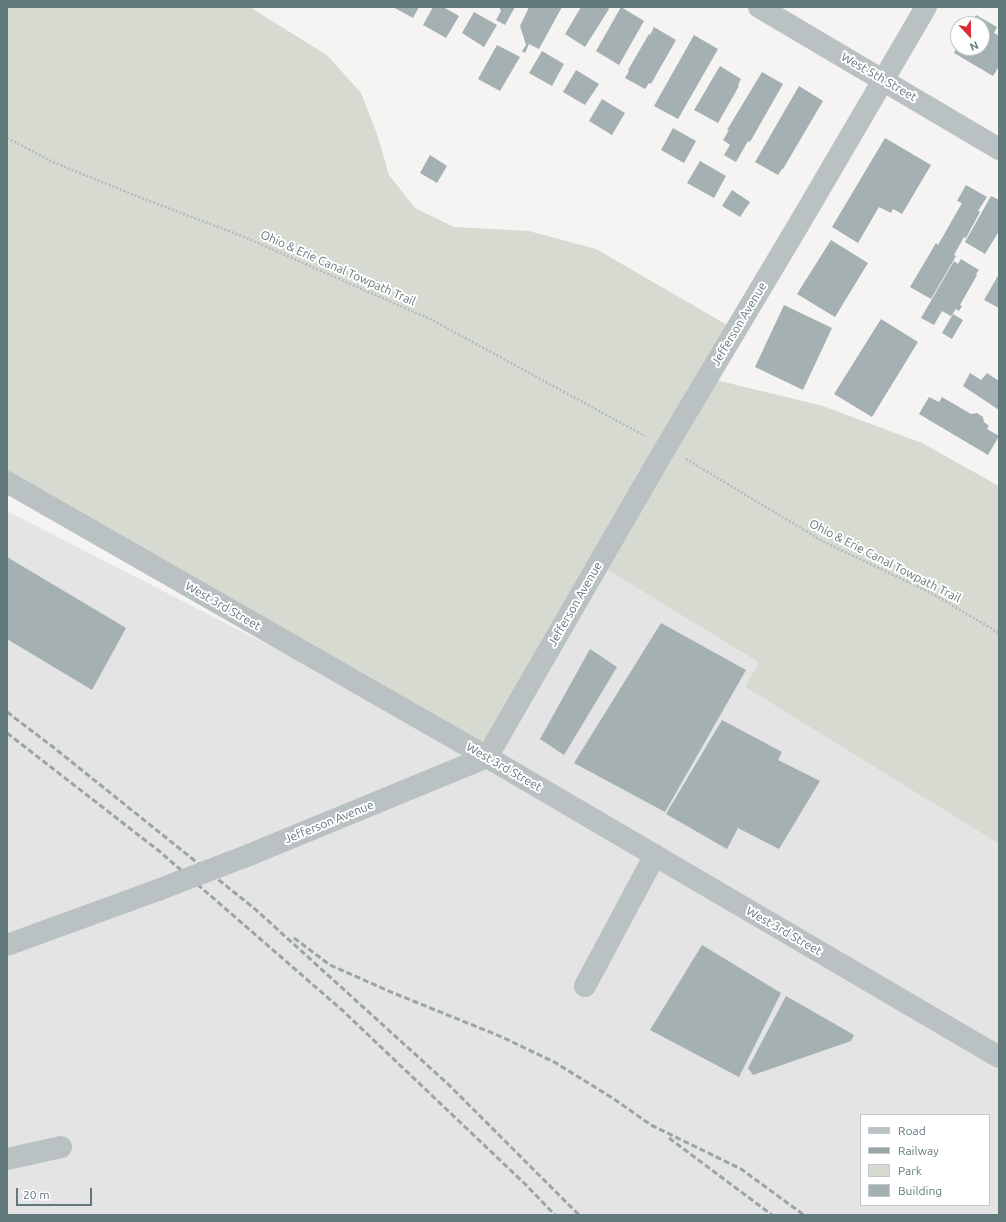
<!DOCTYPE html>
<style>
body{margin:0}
#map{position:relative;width:1006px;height:1222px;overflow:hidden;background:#f5f4f2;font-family:Ubuntu,sans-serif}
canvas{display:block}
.frame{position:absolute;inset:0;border:8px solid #62797c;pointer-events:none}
.legend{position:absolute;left:860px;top:1114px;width:130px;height:92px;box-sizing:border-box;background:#fff;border:1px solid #c0c9cb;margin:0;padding:5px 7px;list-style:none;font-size:12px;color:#62797c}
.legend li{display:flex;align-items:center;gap:8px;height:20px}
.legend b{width:20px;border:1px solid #c0c9cb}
.north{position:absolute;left:950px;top:16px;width:40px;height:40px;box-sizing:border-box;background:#fff;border:1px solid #c0c9cb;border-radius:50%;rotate:158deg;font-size:11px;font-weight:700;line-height:16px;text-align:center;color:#62797c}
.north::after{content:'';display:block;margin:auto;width:14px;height:18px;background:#db2c38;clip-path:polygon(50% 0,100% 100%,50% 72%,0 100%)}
.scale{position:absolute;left:16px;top:1188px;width:76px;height:18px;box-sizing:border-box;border:2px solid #62797c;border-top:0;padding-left:5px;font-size:12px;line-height:14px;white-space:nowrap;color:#62797c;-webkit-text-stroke:3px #fff;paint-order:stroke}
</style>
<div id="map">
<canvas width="1006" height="1222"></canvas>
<div class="frame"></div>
<ul class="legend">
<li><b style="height:5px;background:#bac1c2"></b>Road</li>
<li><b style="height:5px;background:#9aa5a7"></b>Railway</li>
<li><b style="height:11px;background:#d7dad1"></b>Park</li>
<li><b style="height:11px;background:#a4b0b2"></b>Building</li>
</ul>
<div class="north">N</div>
<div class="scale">20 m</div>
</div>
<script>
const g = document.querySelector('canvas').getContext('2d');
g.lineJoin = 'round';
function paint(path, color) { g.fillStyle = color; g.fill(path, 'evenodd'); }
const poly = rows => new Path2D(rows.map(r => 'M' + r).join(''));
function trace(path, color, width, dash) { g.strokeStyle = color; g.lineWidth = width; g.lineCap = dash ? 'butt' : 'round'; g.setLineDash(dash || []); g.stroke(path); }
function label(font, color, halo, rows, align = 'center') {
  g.font = font + ' Ubuntu,sans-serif'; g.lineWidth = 4; g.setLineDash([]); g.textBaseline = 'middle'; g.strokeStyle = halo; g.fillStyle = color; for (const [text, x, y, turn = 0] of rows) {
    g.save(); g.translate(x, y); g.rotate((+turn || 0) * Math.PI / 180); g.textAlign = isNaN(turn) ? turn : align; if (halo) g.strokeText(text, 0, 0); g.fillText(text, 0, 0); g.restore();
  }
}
paint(poly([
 [7,511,487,757,599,563,760,664,745,687,999,844,999,1215,7,1215],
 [861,1115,989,1115,989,1205,861,1205]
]), '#e3e4e3');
paint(poly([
 [7,7,250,7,328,56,361,93,377,134,389,175,415,208,454,227,529,231,596,249,736,330,708,378,823,406,922,443,999,486,999,844,745,687,759,663,599,564,487,757,7,482]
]), '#d7dad1');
paint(poly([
 [393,7,419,7,413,18],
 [433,7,443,7,459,16,446,38,423,25],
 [499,7,515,7,505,25,496,20,501,11],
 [529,7,562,7,539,49,529,44,525,53,522,51,526,45,520,26],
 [581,7,608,7,609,9,585,47,565,34],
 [621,7,644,21,619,65,596,51],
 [474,12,497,25,484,47,462,33],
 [976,15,997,27,994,33,999,36,999,66,993,76,954,53,958,45,958,48,982,48,982,24,970,24],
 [654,27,676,40,651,84,649,83,645,89,625,78,629,71,628,70,649,34,650,35],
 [694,35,718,49,678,119,654,106],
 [497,45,520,57,500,91,478,79],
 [542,51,564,64,552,86,529,73],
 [720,66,741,79,738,85,739,86,718,123,694,110],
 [576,70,599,84,585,105,563,92],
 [762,72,783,84,750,142,748,141,736,162,724,155,730,145,723,140,729,130,727,130],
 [799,86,823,101,783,169,782,169,778,175,755,162],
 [602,99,625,113,612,135,589,121],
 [673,128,696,141,684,163,661,150],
 [885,138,931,165,902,214,893,209,891,213,879,207,858,243,832,227],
 [430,155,447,166,437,183,420,173],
 [700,161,726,176,714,198,687,183],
 [966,185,987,197,978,211,980,212,966,238,964,237,954,255,956,256,931,299,910,287,936,243,938,245,962,203,957,201],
 [732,190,750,202,740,217,722,206],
 [991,196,999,200,999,231,985,254,965,242],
 [831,240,868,263,835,317,797,294],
 [961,259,979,270,976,274,977,275,960,305,962,306,959,311,956,309,951,316,942,311,934,325,921,318,954,261,958,264],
 [999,274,999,308,984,300],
 [784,305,832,328,803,390,755,367],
 [953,314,963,320,952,339,942,333],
 [881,319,918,342,872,417,834,394],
 [970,373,981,380,987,373,999,381,999,410,963,386],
 [929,397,939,402,942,397,971,414,977,413,983,417,984,422,989,426,987,429,999,436,988,455,919,414],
 [7,557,126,628,92,690,7,639],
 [661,623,746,670,665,812,574,763],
 [590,649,617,667,564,755,540,739],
 [722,720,782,752,778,760,820,781,779,849,738,828,727,849,666,814],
 [702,945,781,993,739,1077,650,1030],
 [786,996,854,1035,851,1041,753,1075,748,1068]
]), '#a4b0b2');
trace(poly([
 [7,138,53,162,144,199,242,236,432,320,645,436],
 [686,459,824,542,933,594,999,633]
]), '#b5babb', 2.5, [2, 2]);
trace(poly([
 [759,7,999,149],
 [7,482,487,757,999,1057],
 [249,855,487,757,666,447,799,224,926,7],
 [7,945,158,890],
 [585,986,655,855],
 [7,1159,61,1147]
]), '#bac1c2', 22);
trace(poly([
 [7,712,53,747,255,909,448,1084,579,1215],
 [7,733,159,851,342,1010,524,1183,555,1215],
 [294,938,330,965,391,992,502,1037,556,1063,614,1099,651,1125,741,1169,804,1215],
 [669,1138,772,1215]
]), '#9aa5a7', 3, [6, 3]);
trace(poly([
 [158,890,249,855]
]), '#bac1c2', 22);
label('12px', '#62797c', '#fff', [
 ["West 5th Street",879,77,30],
 ["Ohio & Erie Canal Towpath Trail",338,268,24],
 ["Jefferson Avenue",739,324,-59],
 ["Ohio & Erie Canal Towpath Trail",885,561,27],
 ["Jefferson Avenue",575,604,-60],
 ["West 3rd Street",223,606,30],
 ["West 3rd Street",504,767,30],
 ["Jefferson Avenue",329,822,-22],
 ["West 3rd Street",784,931,30]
]);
</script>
